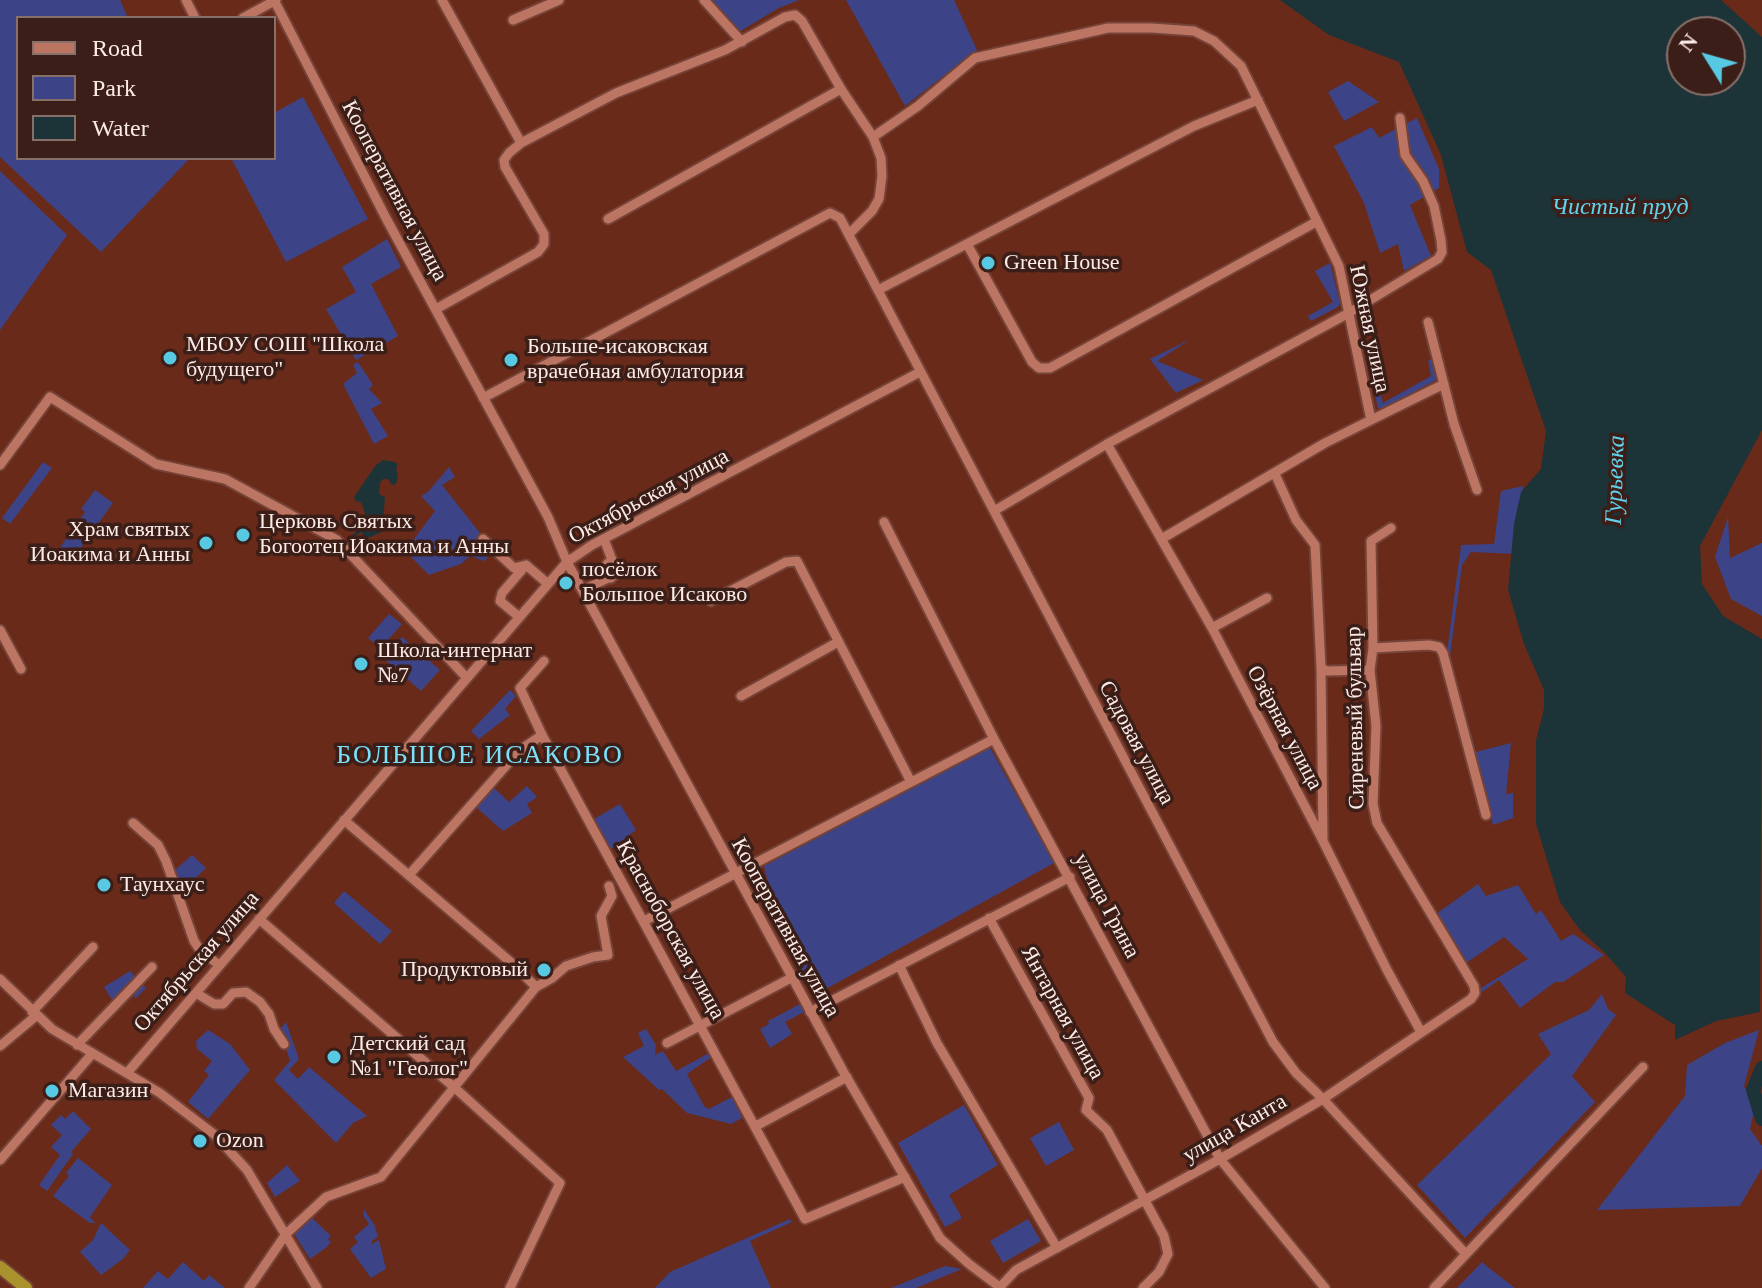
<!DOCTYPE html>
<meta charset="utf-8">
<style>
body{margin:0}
#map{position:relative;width:1762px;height:1288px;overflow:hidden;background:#692a1a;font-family:Georgia,serif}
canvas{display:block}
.legend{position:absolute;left:16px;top:16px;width:260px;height:144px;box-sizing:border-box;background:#3b1e17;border:2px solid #88706a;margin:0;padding:10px 14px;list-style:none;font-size:24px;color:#fbebe6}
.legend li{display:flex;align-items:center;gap:16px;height:40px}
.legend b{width:40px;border:2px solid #88706a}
.north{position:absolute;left:1666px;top:16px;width:80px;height:80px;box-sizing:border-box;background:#3b1e17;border:2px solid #88706a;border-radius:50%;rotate:307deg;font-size:22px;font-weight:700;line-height:32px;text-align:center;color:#fbebe6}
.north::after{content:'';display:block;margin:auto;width:28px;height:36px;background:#58c9e3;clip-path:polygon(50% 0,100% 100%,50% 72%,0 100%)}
</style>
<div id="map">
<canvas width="1762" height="1288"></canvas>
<ul class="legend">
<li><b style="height:10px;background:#bb7562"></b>Road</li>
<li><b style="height:22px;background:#3c4487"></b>Park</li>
<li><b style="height:22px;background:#1c3338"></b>Water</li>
</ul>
<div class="north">N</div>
</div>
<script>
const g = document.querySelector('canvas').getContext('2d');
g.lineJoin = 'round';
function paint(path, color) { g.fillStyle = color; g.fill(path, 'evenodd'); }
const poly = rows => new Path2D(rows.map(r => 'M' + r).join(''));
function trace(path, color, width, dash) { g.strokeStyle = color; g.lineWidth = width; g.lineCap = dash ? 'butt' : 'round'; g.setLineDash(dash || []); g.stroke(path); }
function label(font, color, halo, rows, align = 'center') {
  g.font = font + ' Georgia,serif'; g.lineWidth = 7; g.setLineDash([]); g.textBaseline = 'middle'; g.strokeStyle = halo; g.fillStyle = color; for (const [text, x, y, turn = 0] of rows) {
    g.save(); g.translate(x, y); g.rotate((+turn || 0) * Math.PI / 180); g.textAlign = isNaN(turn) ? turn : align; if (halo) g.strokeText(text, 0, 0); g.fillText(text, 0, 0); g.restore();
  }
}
paint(poly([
 [0,0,120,0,128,18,18,18,18,158,189,159,101,252,0,157],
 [704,0,799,0,777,9,739,32],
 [846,0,954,0,977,50,905,106],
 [1348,81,1379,102,1344,121,1328,92],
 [303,97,368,219,286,262,231,158,274,158,274,113],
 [1417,118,1439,169,1439,188,1410,205,1431,256,1404,271,1398,244,1380,253,1364,203,1334,146,1372,127,1379,138],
 [0,171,67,235,0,330],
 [387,239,401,267,371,284,398,336,356,360,326,309,356,292,342,267],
 [1330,263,1340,303,1338,307,1311,321,1308,316,1333,302,1315,271],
 [1191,339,1157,361,1203,380,1176,393,1150,359],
 [1432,359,1436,380,1382,409,1378,408,1375,395,1380,393,1383,403,1431,376,1428,361],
 [358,362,373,385,369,389,382,403,371,409,388,436,374,444,343,384,357,373,353,365],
 [43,462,52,468,10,524,2,518],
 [449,467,455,477,442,485,480,533,478,536,494,551,484,561,470,556,461,564,429,575,405,551,435,511,421,496,428,492],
 [1523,486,1516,554,1471,552,1462,565,1450,656,1476,752,1511,743,1506,794,1513,793,1513,818,1493,825,1447,652,1461,545,1494,544,1501,491],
 [95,490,113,503,79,550,74,547,68,556,59,549,85,512,81,509],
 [1728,517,1730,558,1762,543,1762,616,1731,599,1715,557],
 [389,614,402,624,381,648,368,638],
 [402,637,440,670,421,691,383,658],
 [510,690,516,696,505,709,510,715,479,739,471,731],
 [989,746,1054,863,815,995,755,888,768,883,764,866],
 [527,786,537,797,527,804,532,813,503,831,476,807,493,787,509,802],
 [620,804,636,830,611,849,594,819],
 [192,855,206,868,182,891,174,871],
 [1478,884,1486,896,1518,885,1536,914,1541,910,1561,941,1573,934,1604,955,1563,982,1555,982,1520,1008,1499,980,1482,992,1481,988,1528,959,1504,937,1466,963,1436,914],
 [344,891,392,931,380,944,334,903],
 [130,971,146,988,136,998,131,994,114,1003,104,987],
 [1602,994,1608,1009,1616,1015,1572,1076,1595,1102,1465,1238,1417,1185,1551,1054,1538,1034,1589,1010],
 [800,1004,804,1012,785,1022,792,1034,770,1048,760,1029,769,1024,768,1021],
 [286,1022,299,1059,289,1070,298,1079,309,1067,367,1116,353,1123,336,1143,274,1080,290,1061,280,1030],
 [646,1029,656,1045,655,1055,663,1051,676,1071,711,1052,713,1056,687,1074,704,1106,709,1109,732,1097,742,1118,731,1124,687,1113,662,1089,659,1090,623,1057,644,1046,638,1033],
 [208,1030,230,1044,250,1070,208,1119,188,1102,209,1075,204,1071,212,1061,197,1049,196,1041],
 [1759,1030,1744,1086,1755,1106,1750,1129,1762,1146,1762,1168,1740,1206,1597,1210,1685,1096,1687,1065,1725,1043],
 [964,1105,998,1165,949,1195,962,1218,945,1227,898,1143],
 [73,1111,91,1129,71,1152,73,1154,47,1191,39,1185,60,1155,51,1147,62,1135,51,1125,61,1115,65,1119],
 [1059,1122,1074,1150,1046,1166,1030,1138],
 [78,1158,112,1185,90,1217,95,1223,90,1223,53,1196,69,1176,66,1173],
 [287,1165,300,1181,275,1197,267,1183],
 [364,1209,375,1226,378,1237,372,1241,372,1244,379,1240,386,1269,371,1278,350,1249,358,1242,354,1237,369,1224,363,1215],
 [309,1215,331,1236,328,1239,331,1242,327,1247,310,1259,293,1232],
 [790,1219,792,1222,750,1241,771,1288,655,1288,670,1272],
 [1028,1219,1041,1241,1003,1263,990,1241],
 [101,1223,130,1250,123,1259,101,1275,80,1252,93,1240],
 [183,1262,204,1281,209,1275,225,1288,143,1288,158,1271,168,1279],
 [1482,1262,1489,1268,1515,1288,1457,1288],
 [945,1266,962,1269,916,1288,891,1288]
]), '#3c4487');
paint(poly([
 [1280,0,1721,0,1762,37,1762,430,1700,546,1702,584,1723,616,1762,639,1760,1012,1716,1021,1675,1040,1675,1025,1625,993,1626,977,1604,952,1580,930,1560,902,1536,824,1536,740,1544,709,1544,690,1524,644,1508,590,1514,524,1521,492,1541,469,1546,431,1491,270,1467,252,1441,155,1399,62,1329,35],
 [1682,32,1730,32,1730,80,1682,80],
 [383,460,395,462,398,466,396,468,398,476,396,484,392,485,388,479,383,479,380,483,379,494,385,497,383,522,386,530,366,539,361,532,352,538,351,536,357,531,358,519,363,520,365,513,362,504,359,501,356,502,354,497,376,465]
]), '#1c3338');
trace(poly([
 [1762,1068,1753,1090,1762,1119]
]), '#1c3338', 14);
const minor = poly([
 [186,0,195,18],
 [274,0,387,220,548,517,567,562,843,1071,940,1238,969,1264,1001,1288],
 [442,0,521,143],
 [704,0,742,42],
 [243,18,276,0],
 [513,20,559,0],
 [608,219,841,89],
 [849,234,872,211,879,199,882,176,881,158,873,137,918,106,975,58,1108,28,1152,28,1194,31,1214,41,1241,66,1339,266,1371,420,1325,443,1163,538],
 [967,244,1032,362,1039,368,1050,368,1316,222],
 [878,290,1194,126,1258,100],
 [436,309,538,252,544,244,544,234,505,167,504,160,509,153,521,143,616,93,725,50,785,17,795,15,802,21,841,89,873,137],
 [1428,322,1454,424,1477,490],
 [483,398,830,213,840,218,1273,1042,1296,1073,1323,1099,1465,1253],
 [1371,420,1444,384],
 [1107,444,1212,628,1323,841,1387,970,1421,1032],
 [0,465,50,397,156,464,225,479,337,540,466,677],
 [1275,474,1296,520,1315,545,1321,668,1323,838],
 [994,511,1107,444,1347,314,1438,259,1442,252,1441,240,1434,206,1423,181,1405,155,1400,118],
 [884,522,994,739,1220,1159,1325,1288],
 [483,539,514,568,526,565],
 [604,539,612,560,607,564,611,578],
 [583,590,621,572],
 [711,601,786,562,797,561,910,780],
 [518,616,500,601,502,593,526,565,547,583],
 [1212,628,1267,598],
 [0,630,21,669],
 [1373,648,1429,645,1439,647,1443,653,1486,815],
 [544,661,520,688,542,735,805,1219,905,1177],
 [1321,668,1327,671,1370,670],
 [741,696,838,642],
 [344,820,514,965,536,987],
 [133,823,158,845,166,861,194,941,200,950,219,965],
 [409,875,520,750,542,735],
 [989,918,1089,1098,1086,1110,1107,1130,1164,1236,1168,1254,1159,1272,1143,1288],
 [259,919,455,1088,560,1183,510,1288],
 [644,921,994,739],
 [899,965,937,1043,1057,1248],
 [0,979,52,1029,160,1093,215,1135,247,1170,317,1288],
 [196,993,214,1004,223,1004,233,993,246,992,260,1002,269,1014,274,1029,284,1044],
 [32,1012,93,947],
 [810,1012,1070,877],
 [667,1043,791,978],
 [77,1045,152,967],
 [0,1046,36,1016],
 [127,1073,567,562,592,545,920,372],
 [756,1126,847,1077],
 [0,1160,92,1054],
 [1000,1287,1016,1270,1220,1159,1323,1099,1471,999,1475,993,1474,986,1377,823,1373,804,1376,726,1370,670,1373,648,1371,541,1391,528],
 [249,1288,286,1234,326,1197,381,1177,536,987,552,978,566,966,593,957,608,955,601,916,612,896,609,886],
 [1434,1288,1643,1067]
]);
const highway = poly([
 [0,1267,26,1288]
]);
trace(minor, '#754337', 13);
trace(highway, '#754337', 16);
trace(minor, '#bb7562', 9);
trace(highway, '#a9912c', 12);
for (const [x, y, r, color] of [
 [988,263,8,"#58c9e3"],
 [170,358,8,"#58c9e3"],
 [511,360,8,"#58c9e3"],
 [243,535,8,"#58c9e3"],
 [206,543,8,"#58c9e3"],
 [566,583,8,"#58c9e3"],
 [361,664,8,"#58c9e3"],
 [104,885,8,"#58c9e3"],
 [544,970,8,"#58c9e3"],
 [334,1057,8,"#58c9e3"],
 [52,1091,8,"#58c9e3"],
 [200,1141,8,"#58c9e3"]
]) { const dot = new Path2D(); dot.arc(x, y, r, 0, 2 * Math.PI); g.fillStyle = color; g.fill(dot); trace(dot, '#3b1e17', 3); }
label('22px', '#fbebe6', '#3b1e17', [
 ["Кооперативная улица",394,191,62],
 ["Южная улица",1369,329,78],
 ["Октябрьская улица",649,497,-28],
 ["Сиреневый бульвар",1356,718,-91],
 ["Озёрная улица",1284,728,62],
 ["Садовая улица",1136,743,62],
 ["улица Грина",1106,906,62],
 ["Кооперативная улица",785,928,61],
 ["Красноборская улица",670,930,61],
 ["Октябрьская улица",197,962,-49],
 ["Янтарная улица",1062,1013,61],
 ["улица Канта",1235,1129,-30]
]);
label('22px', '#fbebe6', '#3b1e17', [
 ["Green House",1004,263],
 ["МБОУ СОШ \"Школа",186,345],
 ["будущего\"",186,370],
 ["Больше-исаковская",527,347],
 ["врачебная амбулатория",527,372],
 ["Церковь Святых",259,522],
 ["Богоотец Иоакима и Анны",259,547],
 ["Храм святых",190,530,"right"],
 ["Иоакима и Анны",190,555,"right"],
 ["посёлок",582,570],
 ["Большое Исаково",582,595],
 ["Школа-интернат",377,651],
 ["№7",377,676],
 ["Таунхаус",120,885],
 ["Продуктовый",528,970,"right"],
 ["Детский сад",350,1044],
 ["№1 \"Геолог\"",350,1069],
 ["Магазин",68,1091],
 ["Ozon",216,1141]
], 'left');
label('italic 24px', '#61d2ec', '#3b1e17', [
 ["Чистый пруд",1620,208],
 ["Гурьевка",1616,480,-88]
]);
g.letterSpacing = '2px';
label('26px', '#7ce0f9', '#3b1e17', [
 ["БОЛЬШОЕ ИСАКОВО",480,756]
]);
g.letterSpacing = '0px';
</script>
